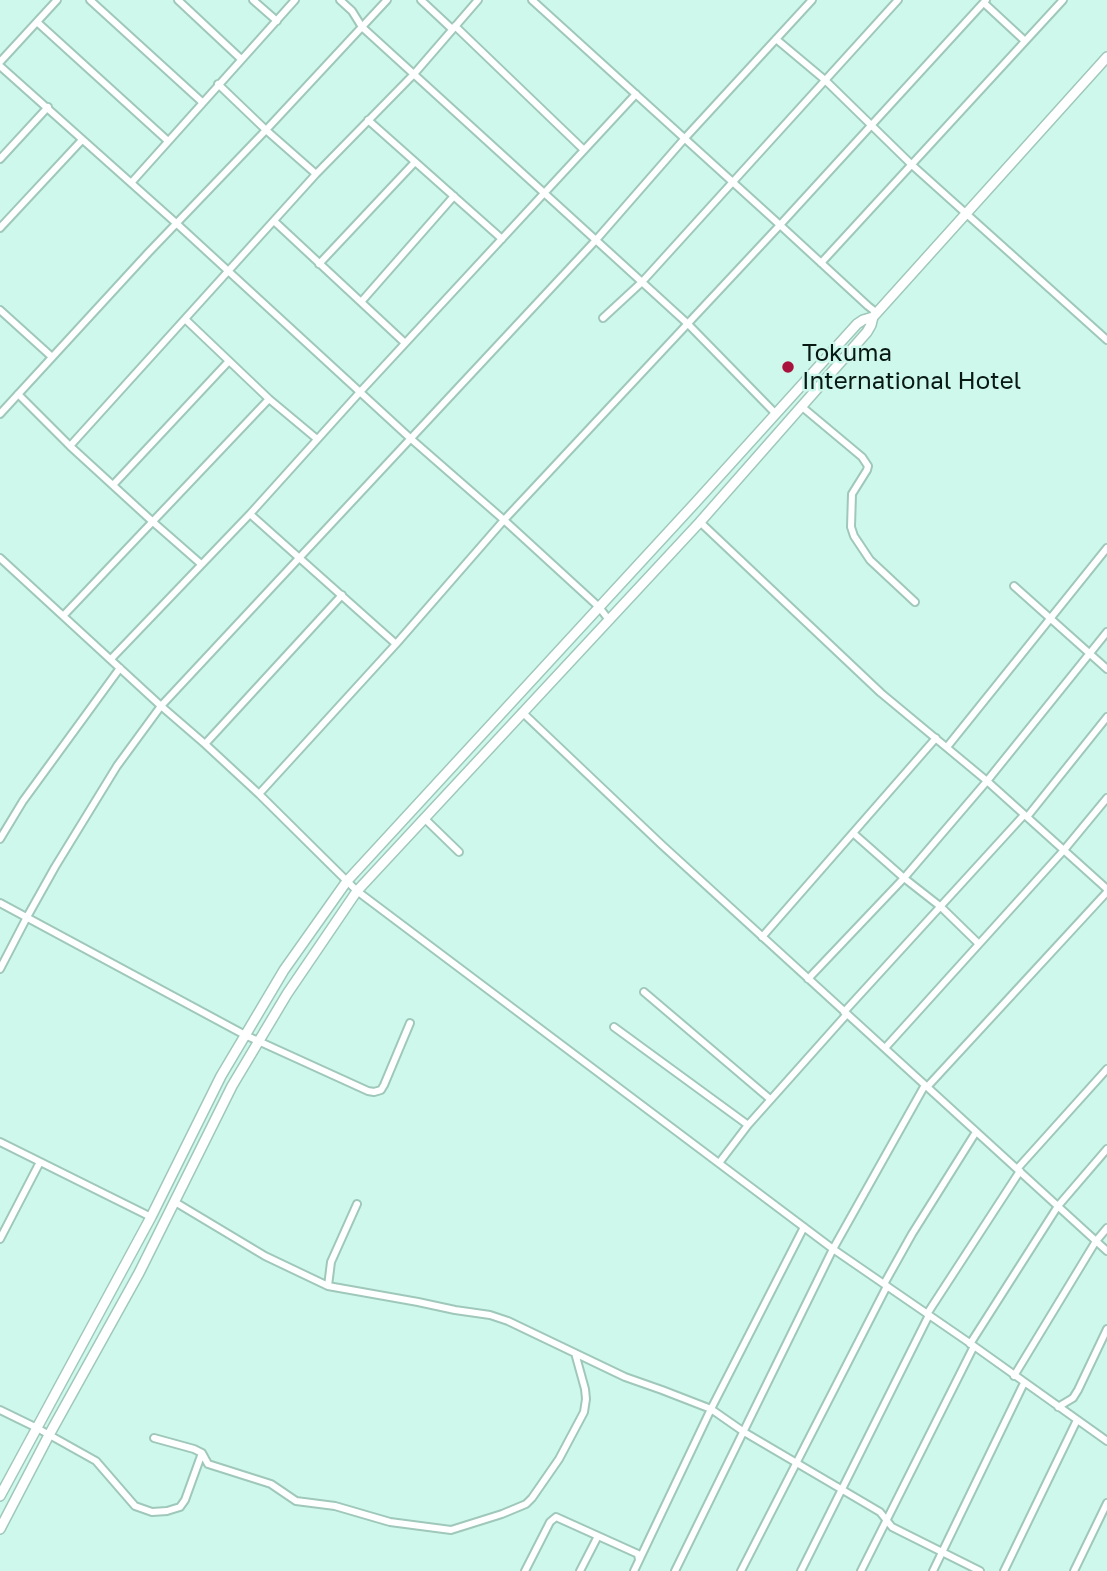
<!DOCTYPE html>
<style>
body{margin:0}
canvas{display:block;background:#cef8eb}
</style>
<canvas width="1107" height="1571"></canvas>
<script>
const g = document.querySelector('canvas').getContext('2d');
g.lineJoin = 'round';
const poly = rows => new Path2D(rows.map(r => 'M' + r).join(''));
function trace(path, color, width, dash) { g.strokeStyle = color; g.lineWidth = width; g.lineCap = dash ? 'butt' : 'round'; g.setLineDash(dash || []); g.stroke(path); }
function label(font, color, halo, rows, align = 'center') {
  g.font = font + ' "Golos Text",sans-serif'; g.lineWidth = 5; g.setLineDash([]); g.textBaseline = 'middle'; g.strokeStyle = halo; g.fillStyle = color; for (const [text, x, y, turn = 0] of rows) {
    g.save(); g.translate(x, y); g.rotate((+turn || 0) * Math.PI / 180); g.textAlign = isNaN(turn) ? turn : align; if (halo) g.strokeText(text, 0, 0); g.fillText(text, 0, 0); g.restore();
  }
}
const street = poly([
 [90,0,202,102],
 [178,0,241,59],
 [253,0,277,21],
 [340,0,352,11,362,27,688,324,775,413],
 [421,0,452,29],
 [532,0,780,225,868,306,877,313],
 [984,3,1025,41],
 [37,22,168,141],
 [455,26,584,150],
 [776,39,825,80,912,165,1107,340],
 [0,62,57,0],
 [0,66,176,223,410,438,504,520,599,607,609,620],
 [218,84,266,130,316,174],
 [368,120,502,239],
 [0,159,48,107],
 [131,183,295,0],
 [274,221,405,343],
 [0,228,82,140],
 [821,263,1063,0],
 [319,264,415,162],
 [361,302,454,196],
 [0,310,52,357],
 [603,318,642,282,898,0],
 [185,319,269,399,317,439],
 [18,394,70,446,153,522,201,564],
 [801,406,862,457,868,466,867,470,852,494,851,527,854,536,870,560,915,602],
 [0,414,148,253,266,130,387,0],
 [70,446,316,174,414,74,478,0],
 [113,485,229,361],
 [250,514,396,644],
 [700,522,881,693,987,781,1107,889],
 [0,558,161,706,205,744,259,794,357,891,833,1249,974,1346,1107,1441],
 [1014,586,1107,669],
 [64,615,269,399],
 [111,659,250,514,360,392,636,94],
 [522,712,662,845,1107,1251],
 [205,744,342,595],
 [947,747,1107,548],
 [259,794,396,644,504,520,780,225,986,0],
 [1027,817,1107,717],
 [424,818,459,852],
 [853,833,904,878,941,907,979,944],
 [0,839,23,801,120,668],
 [0,903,245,1035,368,1091,374,1092,381,1090,384,1085,410,1023],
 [762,937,936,738],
 [0,969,27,917,55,867,117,766,161,706,596,240,685,138,812,0],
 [808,979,904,878,987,781,1107,632],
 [644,992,770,1099],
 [844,1012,1024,815],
 [614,1027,748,1125],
 [885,1048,1064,850,1107,798],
 [927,1087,1107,892],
 [0,1142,151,1217],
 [719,1163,748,1125,847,1014],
 [1017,1169,1107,1069],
 [175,1202,265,1256,328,1286,418,1302,455,1310,490,1315,508,1321,625,1377,662,1390,711,1409,744,1432,880,1512,892,1527,980,1571],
 [0,1239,40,1162],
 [884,1284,912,1234,976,1132],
 [328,1286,331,1262,357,1204],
 [927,1314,1020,1171],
 [970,1344,1058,1206,1107,1149],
 [1014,1376,1096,1241,1107,1228],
 [1058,1407,1073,1398,1078,1390,1107,1329],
 [0,1410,37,1428,96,1461,135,1506,152,1512,167,1511,180,1507,185,1500,202,1453],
 [154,1438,194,1449,202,1453,208,1464,271,1484,296,1501,335,1506,390,1522,451,1530,502,1514,526,1504,532,1498,559,1459,584,1412,586,1399,585,1389,575,1353],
 [525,1571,550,1522,556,1517,638,1554,639,1560],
 [580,1571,598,1536],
 [634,1571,711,1409,804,1227],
 [675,1571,833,1249,925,1085],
 [741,1571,887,1286],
 [801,1571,929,1315],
 [861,1571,974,1346],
 [933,1571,1024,1383],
 [1004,1571,1077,1420],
 [1074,1571,1107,1503]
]);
const secondary = poly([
 [0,1496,151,1217,221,1076,284,970,347,881,696,502,857,324,863,320,873,317],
 [0,1529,49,1435,139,1273,232,1086,287,994,357,891,700,522,867,332,871,325,873,317,1107,57]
]);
trace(street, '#9fc8bb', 10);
trace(secondary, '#9fc8bb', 12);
trace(street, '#fff', 6);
trace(secondary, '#fff', 9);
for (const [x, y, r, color] of [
 [788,367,7,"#a9123d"]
]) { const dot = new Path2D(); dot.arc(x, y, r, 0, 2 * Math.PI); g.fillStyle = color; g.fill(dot); trace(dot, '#cef8eb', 2.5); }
label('24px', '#081813', '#cef8eb', [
 ["Tokuma",802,353],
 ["International Hotel",802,381]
], 'left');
</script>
